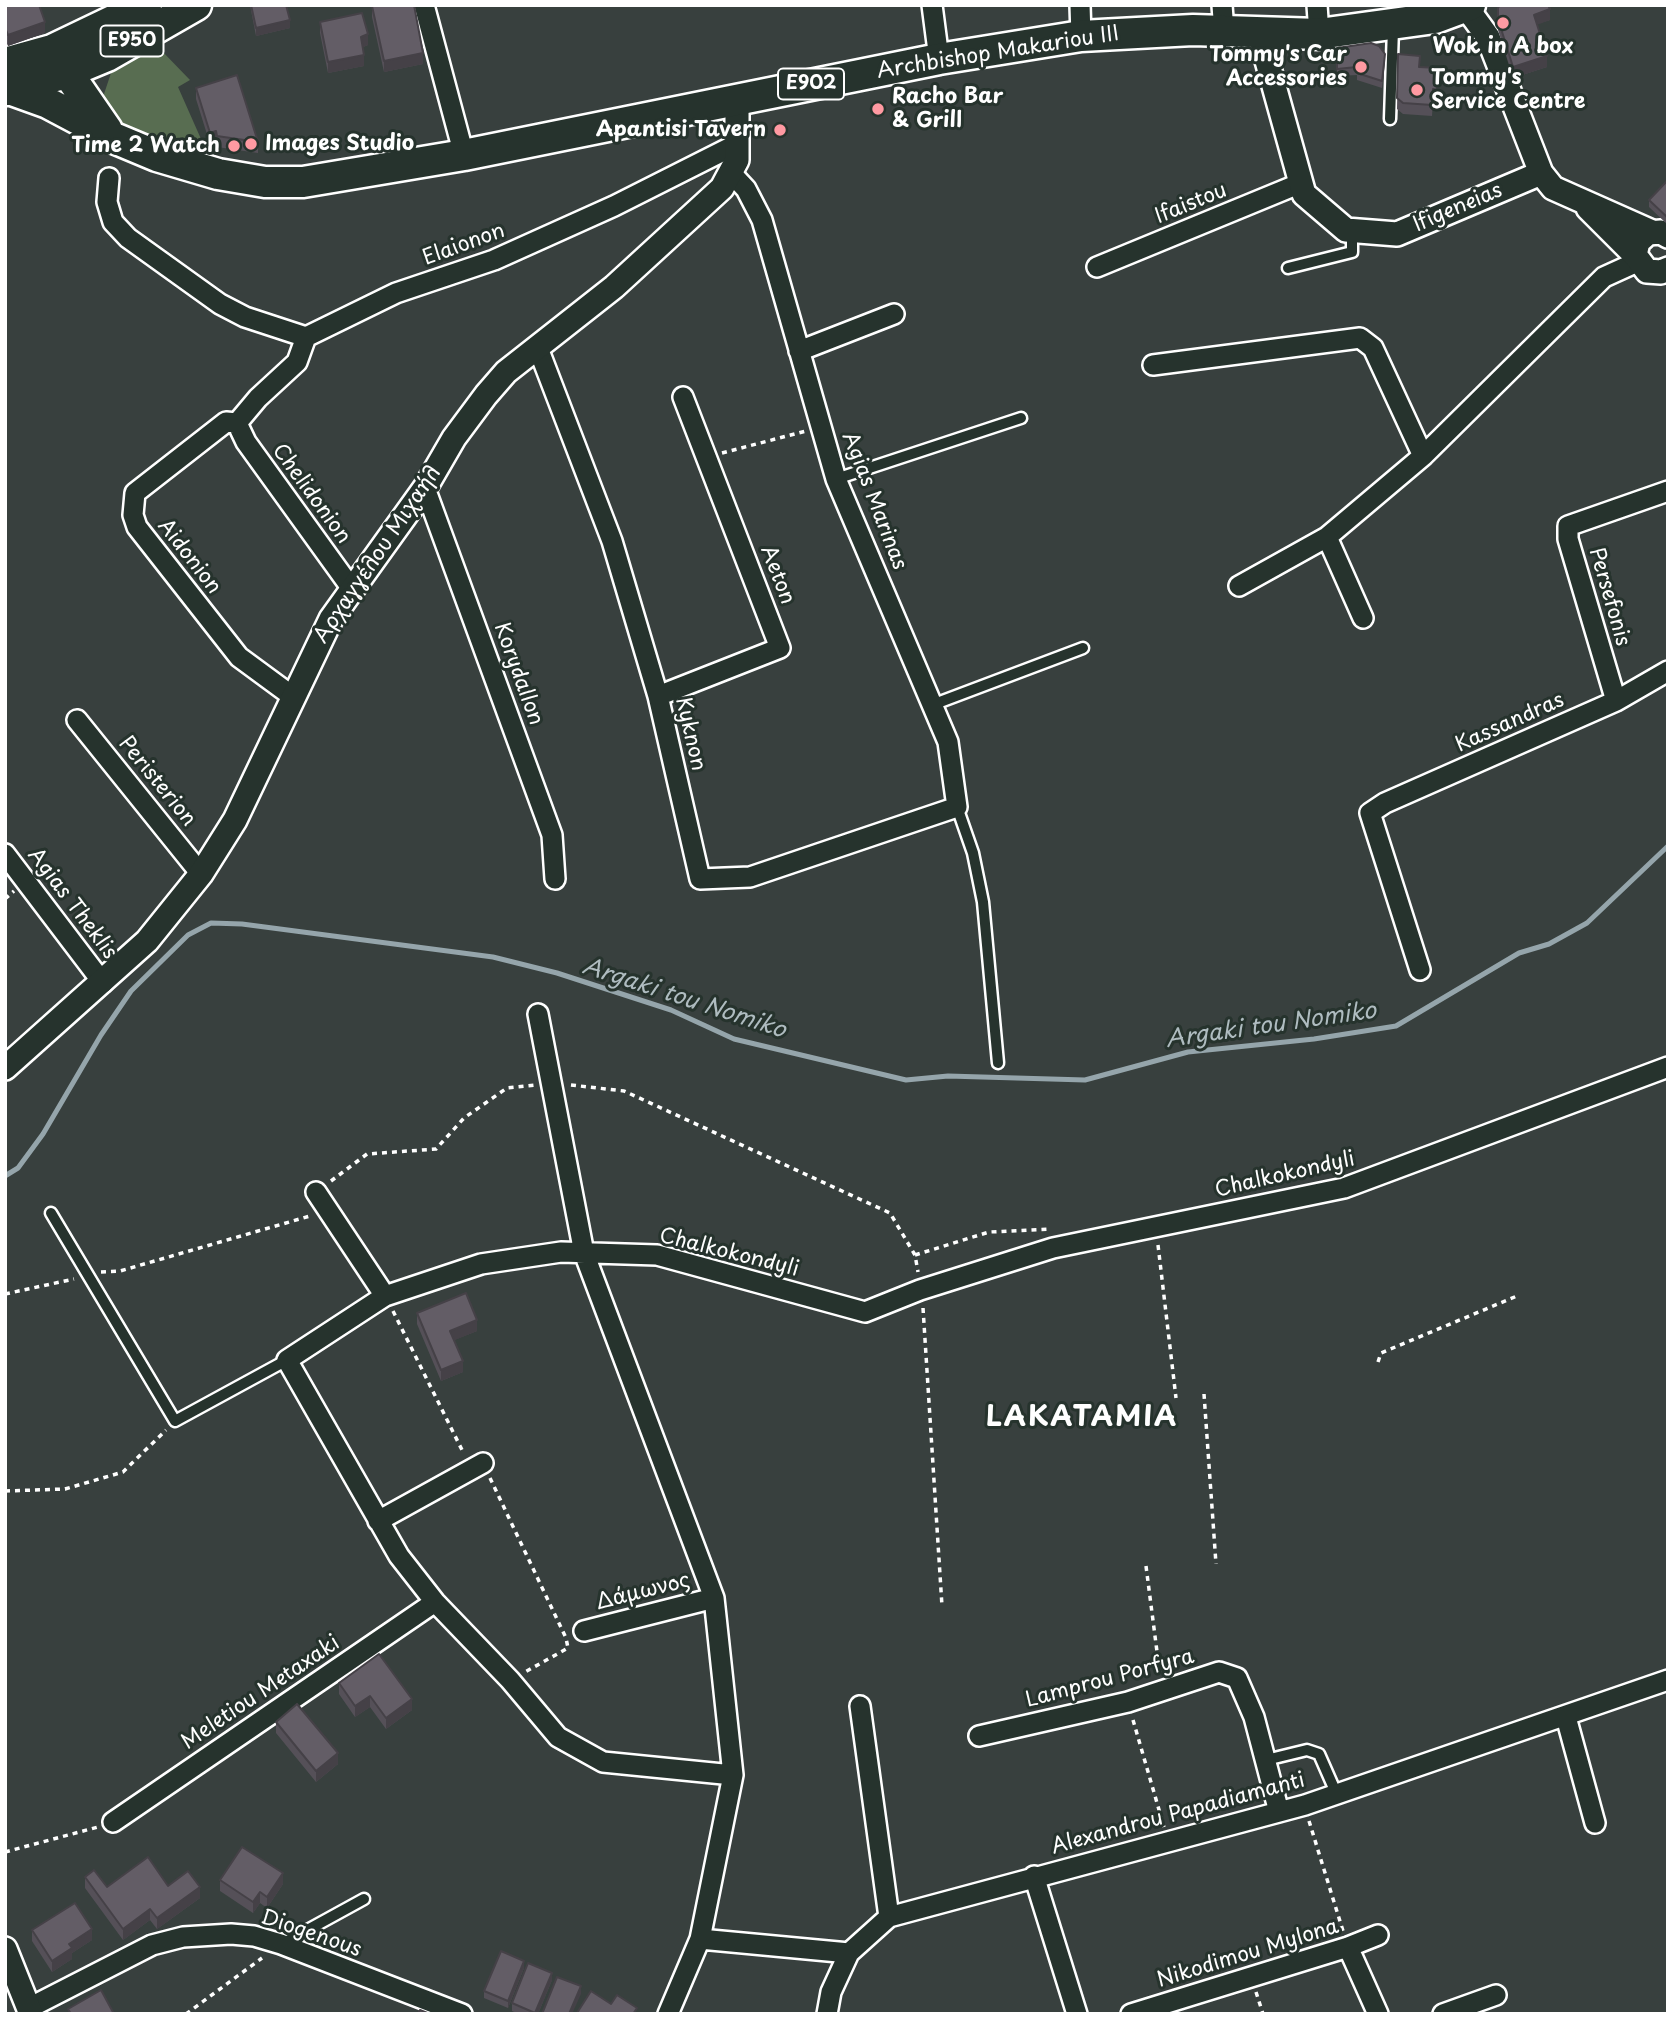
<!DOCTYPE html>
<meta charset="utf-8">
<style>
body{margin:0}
#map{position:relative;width:1673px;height:2019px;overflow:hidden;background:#38403e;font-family:"Playpen Sans",sans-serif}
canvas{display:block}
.frame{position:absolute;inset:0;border:7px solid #fff;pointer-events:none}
</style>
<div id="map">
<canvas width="1673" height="2019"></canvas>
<div class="frame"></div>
</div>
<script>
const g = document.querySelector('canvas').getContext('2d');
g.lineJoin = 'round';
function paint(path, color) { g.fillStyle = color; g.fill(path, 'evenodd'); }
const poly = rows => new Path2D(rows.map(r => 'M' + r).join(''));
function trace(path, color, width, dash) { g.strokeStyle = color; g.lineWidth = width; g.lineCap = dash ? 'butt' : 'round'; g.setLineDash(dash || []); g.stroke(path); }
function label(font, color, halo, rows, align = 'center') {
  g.font = font + ' "Playpen Sans",sans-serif'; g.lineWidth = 6; g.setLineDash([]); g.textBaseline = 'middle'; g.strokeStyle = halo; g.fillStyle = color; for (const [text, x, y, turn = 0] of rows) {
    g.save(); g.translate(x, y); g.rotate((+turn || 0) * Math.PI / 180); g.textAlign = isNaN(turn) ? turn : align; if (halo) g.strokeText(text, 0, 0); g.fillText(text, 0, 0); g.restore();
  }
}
paint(poly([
 [159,48,190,80,178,87,205,148,207,159,120,127,103,97,112,70,118,70,140,54]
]), '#586d51');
trace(poly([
 [5,1176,18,1168,43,1134,101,1035,131,991,188,935,211,923,242,924,493,957,557,973,671,1010,734,1039,906,1080,948,1076,1085,1080,1188,1052,1314,1039,1396,1026,1519,953,1549,944,1587,923,1668,846]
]), '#95a5ab', 5);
const service = poly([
 [1390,119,1393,28],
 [1288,268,1352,252,1352,231],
 [836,479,1021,418],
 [932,705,1083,648],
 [957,807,973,853,983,902,998,1063],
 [51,1213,175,1421,287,1360],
 [1266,1760,1307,1750,1319,1754,1337,1795],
 [282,1944,364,1899]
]);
const minor = poly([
 [424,5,464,155],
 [932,5,939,59],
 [1080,5,1081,36],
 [1222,5,1224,32],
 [1317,5,1319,34],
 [109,178,107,202,113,222,128,238,220,304,245,317,306,337],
 [1097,267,1301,183],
 [538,348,612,541,658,696,700,879,750,877,957,807,948,742,836,479,762,220,746,189,732,174],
 [799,351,894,314],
 [1153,365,1360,338,1373,348,1423,456],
 [237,423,258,398,297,362,306,337,396,293,494,260,614,206,737,144],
 [237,423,226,422,135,493,133,515,137,527,239,657,292,696],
 [237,423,246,442,352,589],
 [425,488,552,835,555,879],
 [1327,537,1363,618],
 [1239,586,1327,537,1423,456,1604,277,1637,262],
 [658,696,780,648,683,397],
 [1616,701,1568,539,1568,526,1668,491],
 [77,720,201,874],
 [5,854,103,983],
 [1420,970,1370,813,1385,803,1616,701,1668,671],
 [538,1014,584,1253,714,1598,733,1775,700,1939,668,2014],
 [316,1192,385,1296],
 [378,1521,483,1463],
 [584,1631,714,1598],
 [860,1706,889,1917],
 [1566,1717,1595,1823],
 [979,1736,1128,1702,1219,1672,1237,1678,1254,1717,1279,1812],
 [733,1775,603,1762,558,1737,510,1680,435,1602,399,1556,287,1360,385,1296,481,1264,561,1252,657,1255,865,1312,920,1290,1053,1248,1344,1188,1668,1067],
 [113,1822,435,1602],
 [1034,1876,1077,2014],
 [700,1939,849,1953,889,1917,1305,1805,1668,1680],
 [1348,1947,1378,2014],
 [29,2008,152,1945,183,1937,231,1934,254,1936,281,1944,462,2014],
 [827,2014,831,1992,849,1953],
 [1131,2014,1348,1947,1378,1935],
 [1443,2014,1496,1995]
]);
const tertiary = poly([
 [1466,7,1488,37,1541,173,1553,188,1652,232],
 [1259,32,1304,194,1346,230,1397,234,1541,173],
 [1588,208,1635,255],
 [1668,236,1661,232,1648,233,1638,242,1635,255,1647,271,1661,272,1668,269],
 [5,1068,147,941,201,874,235,820,331,619,425,488,454,438,486,395,506,372,614,287,722,188,737,160,737,99],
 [5,1949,31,2014]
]);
const primary = poly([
 [56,56,107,130],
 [5,63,52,50,146,5],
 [9,89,48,103,114,138,157,156,218,174,265,182,303,182,464,155,939,59,1081,36,1193,30,1319,34,1435,18,1470,5],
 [6,90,66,73,107,56,196,5]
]);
trace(service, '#fff', 15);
trace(minor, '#fff', 24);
trace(tertiary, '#fff', 28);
trace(primary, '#fff', 35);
trace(poly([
 [722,453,806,431],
 [5,899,14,891],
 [571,1085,624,1091,890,1213,915,1255,918,1272],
 [331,1181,367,1154,436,1149,464,1118,507,1088,535,1085],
 [1158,1245,1176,1398],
 [915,1255,989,1232,1050,1229],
 [101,1272,120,1271,310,1216],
 [5,1294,74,1279],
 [923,1308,942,1606],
 [393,1311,464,1454],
 [1378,1362,1381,1353,1517,1296],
 [1204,1394,1216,1564],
 [490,1478,566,1638,568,1648,525,1672],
 [5,1491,65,1489,123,1472,166,1430],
 [1146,1566,1160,1675],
 [1133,1720,1164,1827],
 [1309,1821,1343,1931],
 [5,1852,98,1827],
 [1256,1992,1263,2014],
 [186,2014,262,1958]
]), '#fff', 3.5, [5, 5]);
trace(service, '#26332d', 10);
trace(minor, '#26332d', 19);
trace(tertiary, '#26332d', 23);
trace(primary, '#26332d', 30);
paint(poly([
 [5,5,45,33,8,46,5,39],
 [250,5,286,5,290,28,256,36],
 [372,6,423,64,384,72,372,17],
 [1498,8,1550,20,1537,24,1547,67,1513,78,1498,30],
 [320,22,368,45,363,47,364,66,328,73,320,33],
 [1337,48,1385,62,1382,88,1357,80,1357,75,1337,76],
 [1398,54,1439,79,1437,101,1433,100,1432,116,1403,114,1397,109],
 [196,88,258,142,258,153,217,147,216,142,210,144,196,99],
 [1668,180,1668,225,1649,207,1649,200],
 [417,1313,477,1331,454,1340,463,1372,441,1381,417,1324],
 [339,1683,412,1710,386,1729,370,1707,355,1717,339,1694],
 [276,1722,338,1764,316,1782,276,1733],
 [85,1877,107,1887,168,1886,200,1898,157,1929,150,1920,123,1940,85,1888],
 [220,1880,283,1884,267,1908,260,1903,253,1913,220,1891],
 [32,1930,92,1940,72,1953,72,1959,52,1972,32,1941],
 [524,1968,508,2008,484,1998,484,1991],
 [552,1980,538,2014,519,2014,512,2011,512,2003]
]), '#555058');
paint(poly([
 [1550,9,1550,20,1534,26,1534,15],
 [290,20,290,28,256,36,256,28],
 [45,22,45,33,8,46,8,35],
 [368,34,368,45,361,48,361,37],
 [423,53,423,64,384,72,384,61],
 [364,55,364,66,328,73,328,62],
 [1547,56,1547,67,1513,78,1513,67],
 [216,131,216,142,210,144,210,133],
 [477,1320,477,1331,450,1342,450,1331],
 [463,1361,463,1372,441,1381,441,1370],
 [370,1696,370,1707,355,1717,355,1706],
 [412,1699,412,1710,386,1729,386,1718],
 [338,1753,338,1764,316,1782,316,1771],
 [283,1873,283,1884,267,1908,267,1897],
 [200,1887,200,1898,157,1929,157,1918],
 [260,1892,260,1903,253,1913,253,1902],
 [150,1909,150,1920,123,1940,123,1929],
 [92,1929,92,1940,72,1953,72,1959,52,1972,52,1961,69,1944],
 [524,1961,524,1968,508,2008,508,2001],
 [552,1973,552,1980,538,2014,535,2014],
 [581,1986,581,1994,572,2014,569,2014]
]), '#454147');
const building = poly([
 [5,5,39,5,45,22,8,35,5,28,5,5],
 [251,5,286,5,290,20,256,28,251,5],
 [414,5,423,53,384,61,372,6,414,5],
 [1500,5,1548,5,1550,9,1534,15,1547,56,1513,67,1498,19,1498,8,1500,5],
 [362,13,368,34,361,37,364,55,328,62,320,22,362,13],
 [1371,43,1379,46,1385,54,1382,81,1357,73,1357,67,1337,69,1337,48,1371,43],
 [1398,54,1420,56,1419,67,1439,68,1437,90,1433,89,1432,105,1403,103,1397,98,1398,54],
 [237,75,258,142,217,136,216,131,210,133,196,88,237,75],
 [1668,180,1668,218,1649,200,1668,180],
 [466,1293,477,1320,450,1331,463,1361,441,1370,417,1313,466,1293],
 [379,1654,412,1699,386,1718,370,1696,355,1706,339,1683,379,1654],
 [297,1704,338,1753,316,1771,276,1722,297,1704],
 [242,1847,283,1873,267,1897,260,1892,253,1902,220,1880,242,1847],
 [148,1857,168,1886,188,1871,200,1887,157,1918,150,1909,123,1929,85,1877,94,1870,107,1887,148,1857],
 [75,1903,92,1929,69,1944,72,1948,52,1961,32,1930,75,1903],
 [501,1951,524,1961,508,2001,484,1991,501,1951],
 [528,1963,552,1973,535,2013,512,2003,528,1963],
 [557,1977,581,1986,569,2014,542,2014,557,1977],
 [101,1990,114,2014,71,2014,68,2009,101,1990],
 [591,1991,611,2004,617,1995,637,2008,633,2014,578,2014,577,2013,591,1991],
 [420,2010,430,2014,418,2014,420,2010]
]);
paint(building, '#635d66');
trace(building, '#454147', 2);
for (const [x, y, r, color] of [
 [1503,23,7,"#ff9aa2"],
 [1361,67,7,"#ff9aa2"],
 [1417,90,7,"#ff9aa2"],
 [878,109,7,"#ff9aa2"],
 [780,130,7,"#ff9aa2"],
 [251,144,7,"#ff9aa2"],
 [234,146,7,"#ff9aa2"]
]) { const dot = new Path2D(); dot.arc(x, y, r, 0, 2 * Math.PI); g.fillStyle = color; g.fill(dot); trace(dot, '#26332d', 2.5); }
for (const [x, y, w] of [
 [132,41,63],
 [811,84,66]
]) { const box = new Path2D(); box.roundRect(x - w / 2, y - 15.5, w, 31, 5); g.fillStyle = '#26332d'; g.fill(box); trace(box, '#fff', 2); }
label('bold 19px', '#fff', null, [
 ["E950",132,41],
 ["E902",811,84]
]);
label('bold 21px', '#fff', '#26332d', [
 ["Wok in A box",1503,47,"center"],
 ["Tommy's Car",1347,55],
 ["Accessories",1347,79],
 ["Tommy's",1431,78,"left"],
 ["Service Centre",1431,102,"left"],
 ["Racho Bar",892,97,"left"],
 ["& Grill",892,121,"left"],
 ["Apantisi Tavern",766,130],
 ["Images Studio",265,144,"left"],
 ["Time 2 Watch",220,146]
], 'right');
label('21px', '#fff', '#26332d', [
 ["Archbishop Makariou III",998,53,-9],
 ["Ifaistou",1191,204,-22],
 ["Ifigeneias",1458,208,-23],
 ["Elaionon",464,245,-20],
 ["Chelidonion",311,494,54],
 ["Agias Marinas",874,501,69],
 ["Αρχαγγέλου Μιχαήλ",378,555,-56],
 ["Aidonion",189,557,52],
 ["Aeton",777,575,69],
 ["Persefonis",1609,597,74],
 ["Korydallon",518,674,70],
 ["Kassandras",1510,723,-24],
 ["Kyknon",690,734,77],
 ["Peristerion",157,782,51],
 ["Agias Theklis",72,904,53],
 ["Chalkokondyli",1285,1175,-13],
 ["Chalkokondyli",729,1253,14],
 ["Δάμωνος",643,1592,-14],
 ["Lamprou Porfyra",1110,1679,-15],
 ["Meletiou Metaxaki",261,1693,-34],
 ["Alexandrou Papadiamanti",1178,1814,-15],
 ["Diogenous",311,1934,19],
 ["Nikodimou Mylona",1248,1954,-17]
]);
label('italic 23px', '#afbcc0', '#26332d', [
 ["Argaki tou Nomiko",684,999,18],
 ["Argaki tou Nomiko",1271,1026,-8]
]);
g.letterSpacing = '2px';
label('bold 28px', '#fff', '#26332d', [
 ["LAKATAMIA",1082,1418]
]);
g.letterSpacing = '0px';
</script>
